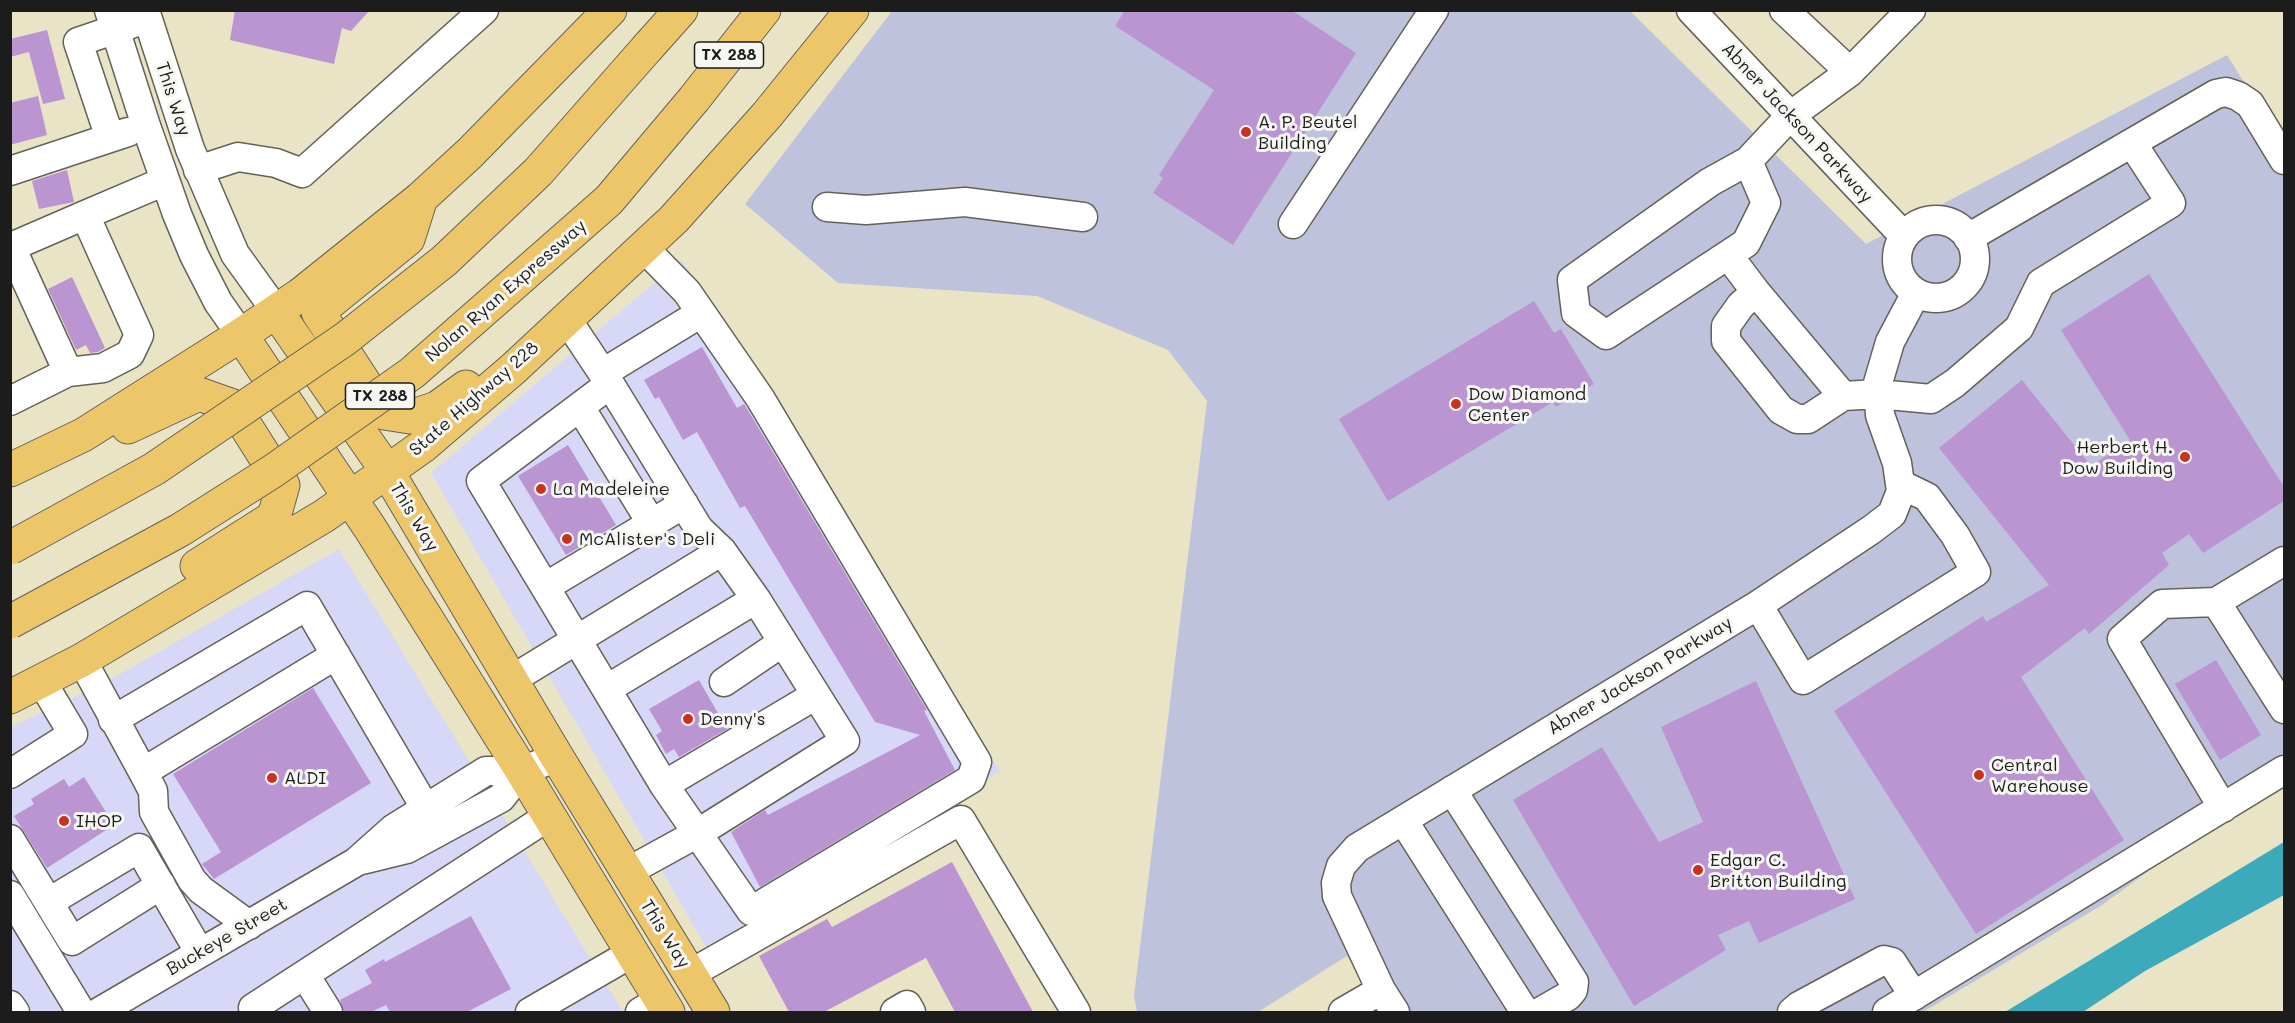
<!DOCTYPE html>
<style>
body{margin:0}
#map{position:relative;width:2295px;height:1023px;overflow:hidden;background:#e9e4c6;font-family:Mali,sans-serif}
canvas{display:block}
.frame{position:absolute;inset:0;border:12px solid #1c1c1c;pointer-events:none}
</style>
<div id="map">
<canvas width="2295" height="1023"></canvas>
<div class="frame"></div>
</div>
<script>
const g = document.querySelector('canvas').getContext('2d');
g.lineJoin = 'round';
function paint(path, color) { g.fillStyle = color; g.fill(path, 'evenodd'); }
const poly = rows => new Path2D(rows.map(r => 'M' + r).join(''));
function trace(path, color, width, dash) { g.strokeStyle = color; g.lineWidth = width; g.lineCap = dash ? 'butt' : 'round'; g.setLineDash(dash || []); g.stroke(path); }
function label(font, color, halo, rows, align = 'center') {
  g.font = font + ' Mali,sans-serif'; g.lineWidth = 6; g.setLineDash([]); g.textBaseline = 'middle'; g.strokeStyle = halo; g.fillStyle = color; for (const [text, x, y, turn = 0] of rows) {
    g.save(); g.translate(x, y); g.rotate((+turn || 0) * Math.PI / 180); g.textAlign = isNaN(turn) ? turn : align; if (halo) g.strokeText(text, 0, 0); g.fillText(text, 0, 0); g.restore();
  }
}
paint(poly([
 [681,260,705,293,1000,771,709,952,431,473],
 [339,549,623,1012,11,1012,11,727,108,681]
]), '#d7d7f8');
paint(poly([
 [892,11,1630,11,1866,244,2227,55,2284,146,2284,772,2102,905,1923,1012,1383,1012,1347,956,1258,1012,1137,1012,1134,996,1207,401,1168,350,1037,296,838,283,745,204]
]), '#bfc2dd');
paint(poly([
 [2284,842,2284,895,2145,971,2083,1012,2005,1012]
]), '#3daabc');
paint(poly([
 [235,10,370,10,351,31,342,28,334,64,230,40],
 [1125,10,1291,10,1356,53,1233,245,1153,193,1163,178,1159,175,1214,90,1115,26],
 [47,30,65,99,43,104,29,52,10,57,10,39],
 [38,96,47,135,10,145,10,103],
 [67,170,74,202,39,209,32,181],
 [2149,274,2284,487,2284,501,2203,553,2189,534,2162,553,2169,565,2089,634,2085,628,2021,677,2124,840,1976,934,1834,711,1983,616,1986,622,2049,585,1939,448,2022,380,2091,466,2130,440,2061,330],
 [72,277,105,348,98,352,90,353,86,345,76,350,48,289],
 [1534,301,1554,333,1561,329,1594,384,1556,407,1553,402,1388,501,1339,419],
 [702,347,737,408,744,404,746,407,927,710,924,711,955,770,760,887,731,832,765,810,768,815,920,735,875,722,745,506,740,508,697,432,683,440,659,397,655,399,644,380],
 [568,445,616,525,566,555,518,476],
 [2216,660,2261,735,2220,760,2175,684],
 [699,680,727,729,679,757,674,749,666,754,656,735,662,731,649,709],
 [1756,681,1855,899,1759,943,1749,921,1718,935,1726,950,1634,1006,1513,800,1602,747,1659,842,1703,822,1661,727],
 [313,688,371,783,214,879,202,864,221,852,173,774],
 [84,777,114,825,47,868,14,816,34,804,31,799,64,779,69,787],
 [952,862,1033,1012,955,1012,926,958,824,1012,789,1012,759,956,827,919,832,927],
 [471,916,511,989,467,1012,390,1012,386,1005,371,1012,344,1012,340,1000,372,983,365,970,384,959,385,962]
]), '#ba95d2');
const minor = poly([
 [109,10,146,126,177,214,194,255,218,302,241,335],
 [145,10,190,149,235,254,276,311],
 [1691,10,1904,236],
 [1850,72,1911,10],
 [110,138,78,42,131,24],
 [1748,161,1766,203,1746,243,1606,335,1576,313,1572,280,1710,182,1748,161,1790,116,1850,72,1784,10],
 [198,170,238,157,276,163,302,173,484,10],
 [10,171,128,132],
 [827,207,866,210,965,202,1083,217],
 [85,215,139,335,130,354,103,368,68,372,11,247,85,215,165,181],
 '1897 259a39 39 0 1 1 78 0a39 39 0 1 1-78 0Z',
 [1293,224,1434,10],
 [1968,238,2216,94,2226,92,2238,96,2250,104,2284,160],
 [644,248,687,292,760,398,977,762,971,779,751,911,664,785,545,587,684,504],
 [1728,255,1756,292,1843,396,1878,394,1931,399,1955,383,2019,328,2041,283,2171,203,2132,143],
 [1756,292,1741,305,1726,326,1726,341,1781,410,1797,419,1808,419,1843,396],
 [566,318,610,384,699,529,722,551,756,599,845,741,698,833,627,872],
 [603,373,701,313],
 [10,401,68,372],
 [580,407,652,524],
 [545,587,481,481,610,384],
 [2216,602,2284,709],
 [1758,605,1803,680,1976,572,1955,535,1927,497,1900,484],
 [82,660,143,772,153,791,154,812,192,880,201,890,249,925],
 [511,680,722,551],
 [724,682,783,642],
 [607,689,756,599],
 [113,720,307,606,426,809],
 [143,772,336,655],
 [10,774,73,734,42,682],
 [664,785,816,695],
 [1452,790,1574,982,1573,990,1568,996,1540,1012],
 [2223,808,2122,639,2162,604,2216,602,2284,561],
 [1403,820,1525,1012],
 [10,839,72,941,161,885],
 [362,860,407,849,501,798,522,771],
 [10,895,81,1012],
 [49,902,139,848,200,953],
 [690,974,961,820,1076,1012],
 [305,975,328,1012],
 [10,1005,15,1012],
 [99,1012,356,862,393,829,486,771,522,771,557,757],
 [256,1012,253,1008,549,816],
 [530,1012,632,953],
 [640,1012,660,1000],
 [895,1012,907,1005,911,1012],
 [1343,1012,1381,990],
 [1395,1012,1381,990,1337,896,1336,883,1341,866,1357,848,1758,605,1871,530,1892,514,1901,491,1897,463,1880,415,1878,383,1890,342,1916,293],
 [1792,1012,1799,1006,1884,960,1892,962,1914,996],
 [1887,1012,2284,770]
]);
const major = poly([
 [421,198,408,239,318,312,384,413,410,417,437,408,466,387],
 [276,311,387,471,557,757,713,1012],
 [241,335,370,528,522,771,668,1012],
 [128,427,199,394,233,406,283,485,274,517,197,566],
 [10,470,83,435,241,335,300,295,421,198,470,153,610,10],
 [10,697,82,660,324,516,423,446,513,369,674,219,767,115,852,10]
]);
const highway = poly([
 [648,47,681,10],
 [694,99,764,10]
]);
trace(minor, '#646258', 31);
trace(major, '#646258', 35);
trace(highway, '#646258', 35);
trace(minor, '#fff', 28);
trace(major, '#ecc669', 33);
trace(highway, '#ecc669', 33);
const highwayBridge = poly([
 [10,548,154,469,345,339,444,261,538,172,648,47],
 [10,622,180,530,273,471,412,373,609,200,694,99]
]);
trace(highwayBridge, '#646258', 35, []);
trace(highwayBridge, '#ecc669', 33);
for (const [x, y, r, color] of [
 [1246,132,6,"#c8321e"],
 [1456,404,6,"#c8321e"],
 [2185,457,6,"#c8321e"],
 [541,489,6,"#c8321e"],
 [567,539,6,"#c8321e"],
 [688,719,6,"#c8321e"],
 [1979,775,6,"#c8321e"],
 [272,778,6,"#c8321e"],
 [64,821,6,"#c8321e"],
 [1698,870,6,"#c8321e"]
]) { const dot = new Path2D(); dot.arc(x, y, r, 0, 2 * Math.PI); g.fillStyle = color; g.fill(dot); trace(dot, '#f6f6f2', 2); }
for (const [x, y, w] of [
 [729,55,69],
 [380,396,69]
]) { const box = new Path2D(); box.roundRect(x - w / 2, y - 13, w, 26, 4.5); g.fillStyle = '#f6f6f2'; g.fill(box); trace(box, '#1c1c1c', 1.5); }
label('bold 16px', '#1c1c1c', null, [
 ["TX 288",729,55],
 ["TX 288",380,396]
]);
label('18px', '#1c1c1c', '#f6f6f2', [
 ["This Way",173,99,72],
 ["Abner Jackson Parkway",1797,123,47],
 ["Nolan Ryan Expressway",506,291,-41],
 ["State Highway 228",474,399,-41],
 ["This Way",414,517,59],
 ["Abner Jackson Parkway",1640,676,-31],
 ["This Way",665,934,58],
 ["Buckeye Street",227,937,-30]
]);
label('18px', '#1c1c1c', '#f6f6f2', [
 ["A. P. Beutel",1258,122],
 ["Building",1258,143],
 ["Dow Diamond",1468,394],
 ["Center",1468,415],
 ["Herbert H.",2173,447,"right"],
 ["Dow Building",2173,468,"right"],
 ["La Madeleine",553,489],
 ["McAlister's Deli",579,539],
 ["Denny's",700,719],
 ["Central",1991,765],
 ["Warehouse",1991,786],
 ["ALDI",284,778],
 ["IHOP",76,821],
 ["Edgar C.",1710,860],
 ["Britton Building",1710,881]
], 'left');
</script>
